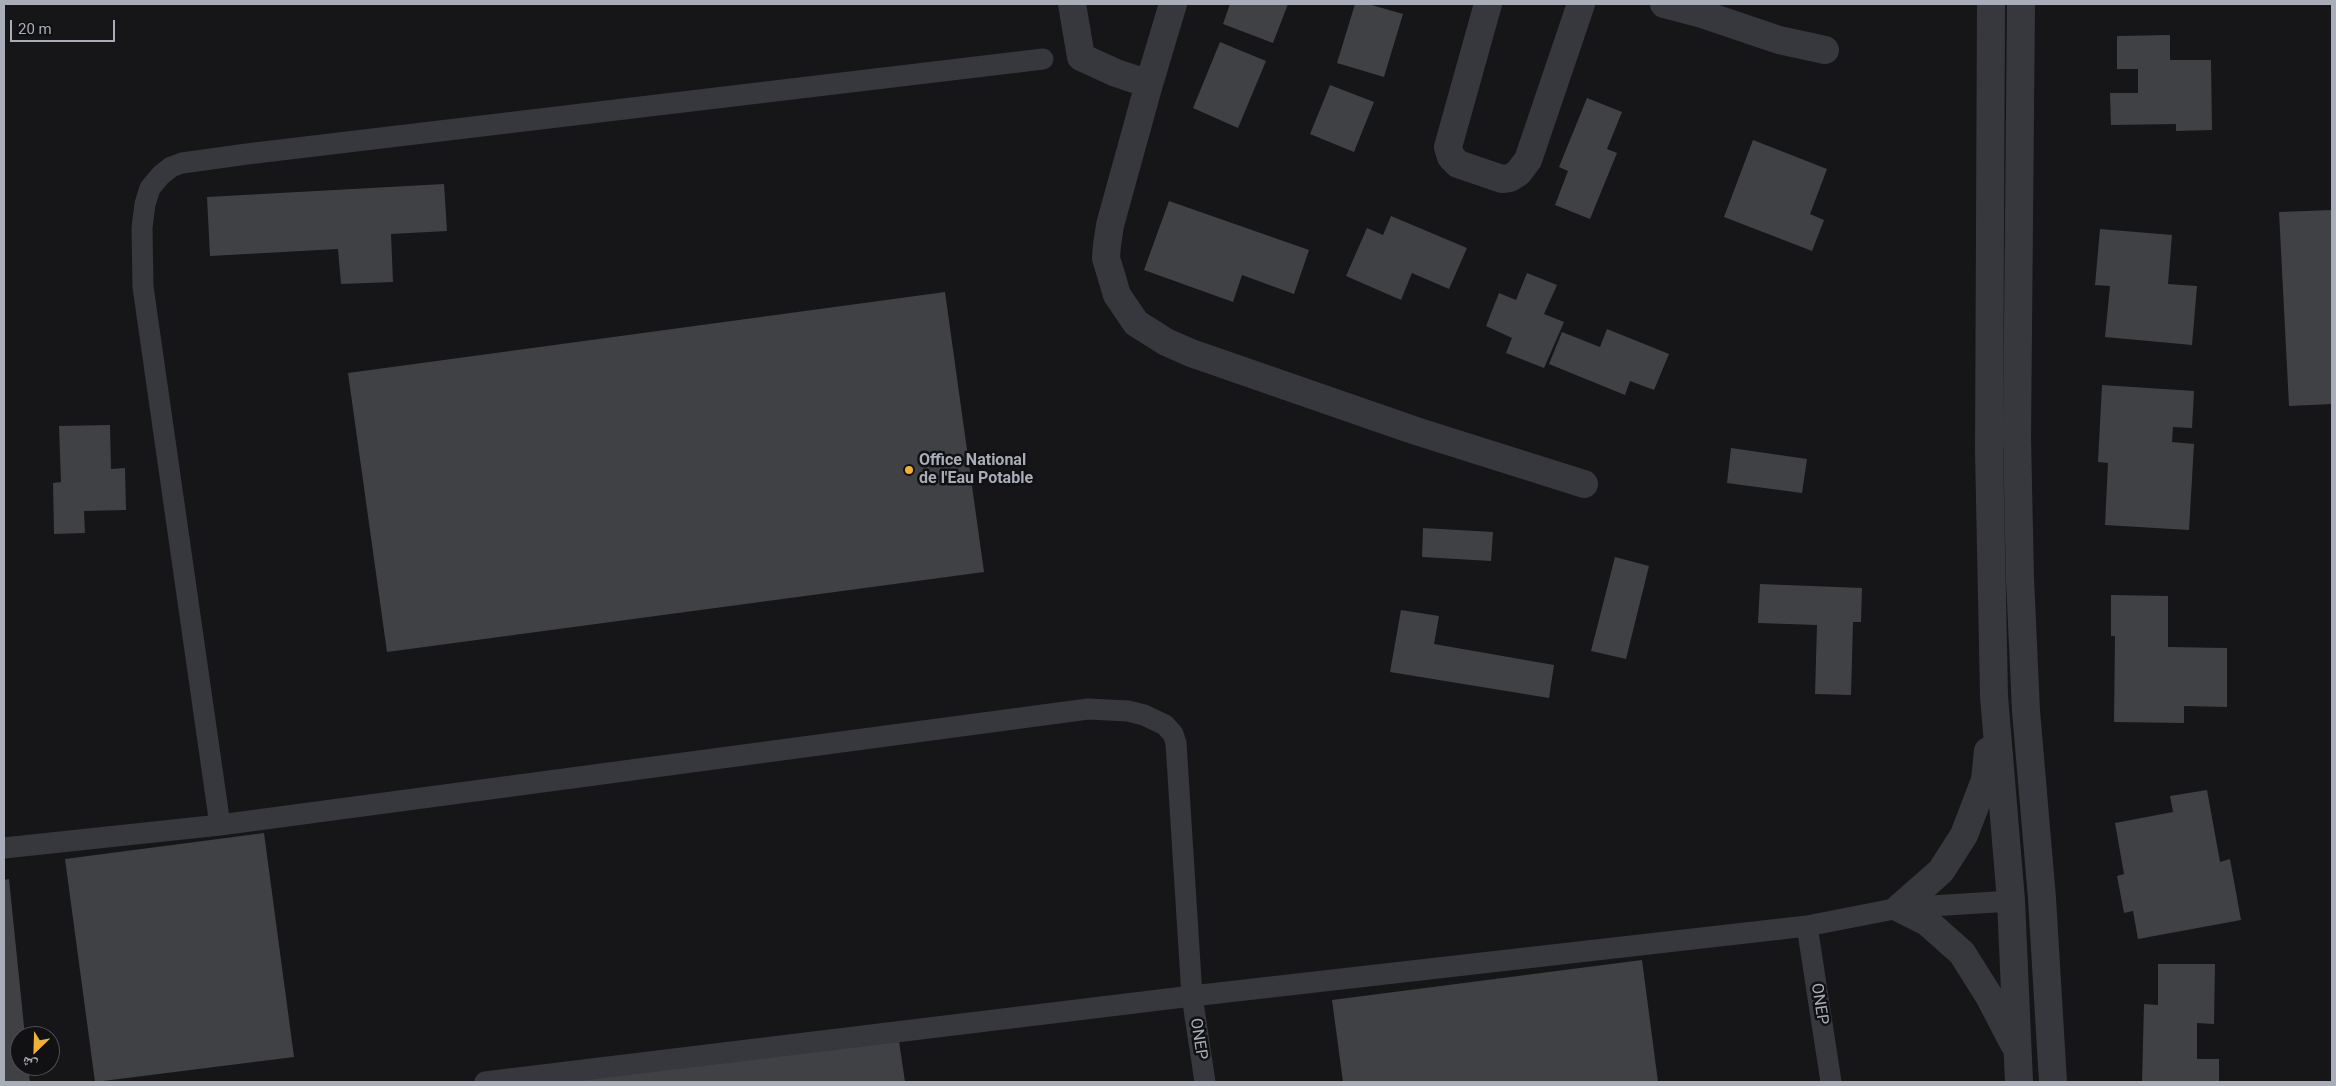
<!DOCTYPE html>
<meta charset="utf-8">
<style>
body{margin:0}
#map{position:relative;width:2336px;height:1086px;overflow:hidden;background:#161618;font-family:Roboto,"Noto Naskh Arabic",sans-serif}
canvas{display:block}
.frame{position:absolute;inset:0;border:5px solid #a8adb8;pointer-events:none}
.north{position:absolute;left:10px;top:1026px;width:50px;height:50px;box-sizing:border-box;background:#111113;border:1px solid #4d4f55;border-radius:50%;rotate:204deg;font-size:14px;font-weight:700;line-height:20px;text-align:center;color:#a8adb8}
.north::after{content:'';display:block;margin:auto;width:18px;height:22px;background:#f2b134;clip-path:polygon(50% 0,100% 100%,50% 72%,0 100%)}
.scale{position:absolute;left:10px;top:20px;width:105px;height:22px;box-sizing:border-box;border:2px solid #a8adb8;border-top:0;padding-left:6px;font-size:15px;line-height:18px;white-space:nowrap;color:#a8adb8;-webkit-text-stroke:4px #111113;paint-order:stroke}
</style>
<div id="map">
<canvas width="2336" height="1086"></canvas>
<div class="frame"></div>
<div class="north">ش</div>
<div class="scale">20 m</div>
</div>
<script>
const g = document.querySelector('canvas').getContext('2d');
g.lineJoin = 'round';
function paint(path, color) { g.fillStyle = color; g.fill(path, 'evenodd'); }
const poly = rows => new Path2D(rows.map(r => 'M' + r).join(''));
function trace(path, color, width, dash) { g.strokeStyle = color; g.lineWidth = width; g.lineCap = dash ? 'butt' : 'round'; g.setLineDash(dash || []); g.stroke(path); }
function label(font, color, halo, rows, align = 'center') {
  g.font = font + ' Roboto,sans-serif'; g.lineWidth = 5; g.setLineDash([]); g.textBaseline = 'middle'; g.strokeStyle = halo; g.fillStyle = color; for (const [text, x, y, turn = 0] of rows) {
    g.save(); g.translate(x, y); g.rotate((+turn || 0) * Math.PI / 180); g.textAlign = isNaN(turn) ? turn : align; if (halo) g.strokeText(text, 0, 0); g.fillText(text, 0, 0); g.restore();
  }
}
paint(poly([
 [1230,4,1288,4,1273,43,1223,24],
 [1355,4,1368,4,1403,14,1384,77,1337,63],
 [2170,35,2170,60,2211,60,2212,130,2176,131,2176,124,2111,125,2110,93,2138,93,2138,69,2117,69,2117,36],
 [1220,42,1266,61,1238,128,1193,108],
 [1330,85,1374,102,1354,152,1310,134],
 [1587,98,1622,112,1607,149,1617,153,1590,219,1555,205,1568,171,1559,167],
 [1753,140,1827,169,1810,214,1824,220,1812,251,1724,217],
 [444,184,447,231,391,234,393,282,341,284,338,249,210,256,207,197],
 [1169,201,1309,250,1294,294,1242,275,1233,302,1144,270],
 [2332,210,2332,404,2289,406,2279,212],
 [1391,216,1467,248,1449,289,1412,273,1401,300,1346,276,1367,228,1383,235],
 [2100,229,2172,235,2168,284,2197,286,2192,345,2105,337,2110,286,2095,285],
 [1527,273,1557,285,1544,314,1564,322,1544,368,1506,353,1512,338,1486,326,1499,293,1516,300],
 [945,292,984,572,387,652,348,373],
 [1607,329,1669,354,1654,390,1630,381,1625,395,1549,364,1562,332,1600,347],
 [2102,385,2194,391,2192,428,2173,427,2172,442,2194,444,2189,530,2105,525,2108,463,2098,462],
 [110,425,111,469,125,468,126,510,84,511,85,533,54,534,53,483,61,482,59,426],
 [1731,448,1807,459,1802,493,1727,483],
 [1423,528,1493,532,1491,561,1422,557],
 [1615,557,1649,566,1626,659,1591,651],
 [1760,584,1862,588,1861,622,1853,622,1851,695,1815,694,1817,625,1758,623],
 [2111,595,2168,596,2168,647,2227,648,2227,707,2184,706,2184,723,2114,722,2115,636,2111,636],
 [1401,610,1439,616,1434,644,1554,665,1549,698,1390,672],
 [2207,790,2220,862,2230,859,2241,920,2138,939,2133,911,2124,913,2117,876,2124,874,2115,823,2173,812,2170,796],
 [264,833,294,1057,95,1082,65,859],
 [9,879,25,1036,20,1036,20,1066,28,1066,30,1082,4,1082,4,880],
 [1642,960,1658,1082,1343,1082,1332,1000],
 [2158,964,2215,964,2214,1024,2197,1023,2197,1059,2219,1059,2219,1082,2142,1082,2144,1004,2158,1005],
 [899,1041,905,1082,566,1082]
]), '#404145');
trace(poly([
 [220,825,143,287,142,228,145,204,150,188,161,175,171,167,182,163,247,154,1043,59],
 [4,848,220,825,1088,709,1128,711,1144,715,1165,725,1173,734,1176,743,1192,996,1205,1082],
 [1807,926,1831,1082],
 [485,1082,1192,996,1807,926,1899,908,2011,901]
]), '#37383d', 21);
trace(poly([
 [1072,4,1081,57,1116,73,1149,84],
 [1173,4,1149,84,1110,225,1107,245,1106,258,1117,295,1136,323,1166,342,1191,353,1416,431,1584,484],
 [1488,4,1448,147,1451,157,1458,164,1502,179,1510,178,1518,173,1528,160,1581,4],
 [1664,4,1702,14,1779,40,1825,50]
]), '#37383d', 28);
trace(poly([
 [1991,4,1989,450,1994,696,2011,901,2019,1082],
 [2021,4,2017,438,2020,579,2026,711,2042,898,2053,1082],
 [1988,751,1985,780,1964,835,1941,871,1899,908,1927,922,1962,953,1989,996,2014,1044]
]), '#37383d', 28);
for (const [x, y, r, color] of [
 [909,470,5,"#f2b134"]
]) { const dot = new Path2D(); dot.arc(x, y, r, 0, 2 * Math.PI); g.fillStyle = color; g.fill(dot); trace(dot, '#111113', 2); }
label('bold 16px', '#a8adb8', '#111113', [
 ["Office National",919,461],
 ["de l'Eau Potable",919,479]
], 'left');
label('16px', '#a8adb8', '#111113', [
 ["ONEP",1819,1004,81],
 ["ONEP",1198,1039,81]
]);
</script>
